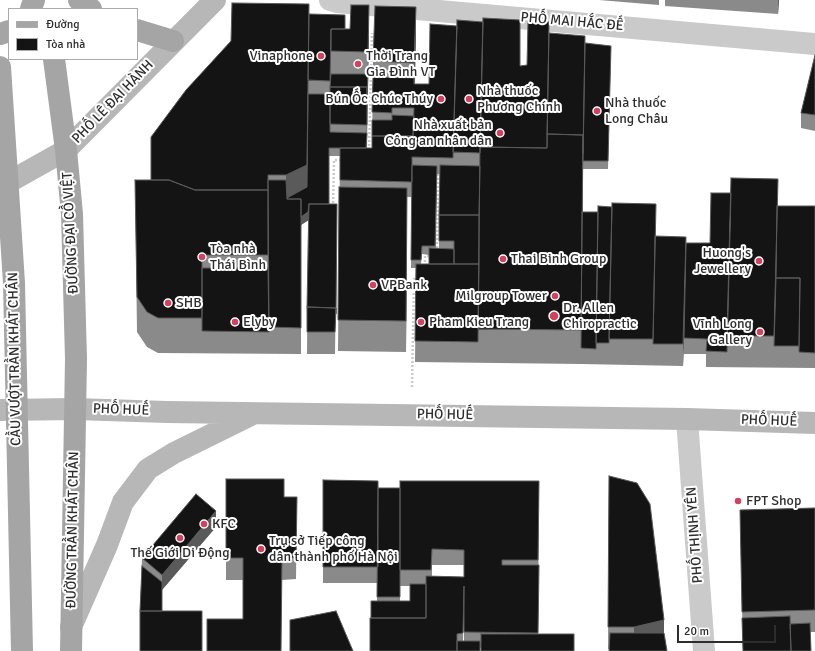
<!DOCTYPE html>
<meta charset="utf-8">
<style>
body{margin:0}
#map{position:relative;width:815px;height:651px;overflow:hidden;background:#fff;font-family:Signika,sans-serif}
canvas{display:block}
.legend{position:absolute;left:8px;top:8px;width:130px;height:52px;box-sizing:border-box;background:#fff;border:1px solid #ababab;margin:0;padding:5px 7px;list-style:none;font-size:12px;color:#2d2d2d}
.legend li{display:flex;align-items:center;gap:8px;height:20px}
.legend b{width:20px;border:1px solid #ababab}
.scale{position:absolute;left:677px;top:625px;width:99px;height:18px;box-sizing:border-box;border:2px solid #2d2d2d;border-top:0;padding-left:5px;font-size:12px;line-height:14px;white-space:nowrap;color:#2d2d2d;-webkit-text-stroke:3px #fff;paint-order:stroke}
</style>
<div id="map">
<canvas width="815" height="651"></canvas>
<ul class="legend">
<li><b style="height:5px;background:#a5a5a5"></b>Đường</li>
<li><b style="height:11px;background:#141414"></b>Tòa nhà</li>
</ul>
<div class="scale">20 m</div>
</div>
<script>
const g = document.querySelector('canvas').getContext('2d');
g.lineJoin = 'round';
const poly = rows => new Path2D(rows.map(r => 'M' + r).join(''));
function trace(path, color, width, dash) { g.strokeStyle = color; g.lineWidth = width; g.lineCap = dash ? 'butt' : 'round'; g.setLineDash(dash || []); g.stroke(path); }
function paint(path, color) { g.fillStyle = color; g.fill(path, 'evenodd'); }
function label(font, color, halo, rows, align = 'center') {
  g.font = font + ' Signika,sans-serif'; g.lineWidth = 4; g.setLineDash([]); g.textBaseline = 'middle'; g.strokeStyle = halo; g.fillStyle = color; for (const [text, x, y, turn = 0] of rows) {
    g.save(); g.translate(x, y); g.rotate((+turn || 0) * Math.PI / 180); g.textAlign = isNaN(turn) ? turn : align; if (halo) g.strokeText(text, 0, 0); g.fillText(text, 0, 0); g.restore();
  }
}
trace(poly([
 [369,150,372,33],
 [333,207,334,160,342,160],
 [437,252,438,174],
 [425,266,425,256,432,256],
 [412,387,414,279,418,279]
]), '#cacaca', 2.5, [2, 2]);
trace(poly([
 [330,0,337,2,815,44],
 [687,419,704,651]
]), '#cacaca', 22);
trace(poly([
 [0,187,66,150,215,0],
 [0,410,75,409,167,412,687,419,815,423],
 [71,627,107,545,123,502,148,469,174,453,251,415]
]), '#b7b7b7', 22);
trace(poly([
 [79,0,91,9],
 [31,9,34,0],
 [137,30,173,41],
 [0,34,9,31],
 [54,59,66,150,72,214,76,359,71,651]
]), '#a5a5a5', 22);
trace(poly([
 [0,67,14,283,22,651]
]), '#a5a5a5', 22);
paint(poly([
 [599,0,659,0,659,5],
 [665,0,779,0,778,14,665,6],
 [309,14,345,29,369,37,367,148,372,148,373,61,416,38,415,84,429,84,520,66,527,65,549,33,585,43,611,46,608,169,583,169,583,212,656,236,686,243,710,243,778,206,815,206,815,368,706,367,706,354,684,354,684,347,683,366,581,364,415,362,416,268,411,268,412,197,407,197,406,352,338,351,340,156,329,156,329,204,337,204,335,354,307,354,308,220,301,225,301,354,158,353,147,347,137,332,135,180,151,180,231,41],
 [437,174,440,174,439,248,436,248],
 [422,254,429,255,429,264,421,264],
 [815,55,815,131,801,128,801,113],
 [609,476,664,620,610,649,608,649],
 [226,479,284,497,297,497,296,579,282,580,243,619,243,580,226,580],
 [323,480,378,488,400,488,539,481,538,634,481,648,370,651,377,601,377,583,323,583],
 [432,565,464,565,464,577,432,576],
 [400,586,410,586,410,601,400,601],
 [464,601,464,641,463,641],
 [815,508,815,632,810,632,811,651,743,651,740,510],
 [216,527,162,590,140,611,142,558]
]), '#8a8a8a');
paint(poly([
 [778,0,779,0,778,14],
 [369,5,369,37,366,157,368,52],
 [416,7,416,38,414,100,414,63],
 [308,80,307,196,286,206,286,175],
 [407,188,407,219,406,352,406,321],
 [309,212,309,220,301,225,301,217],
 [686,237,684,338,683,366,683,344],
 [216,511,216,527,162,590,162,627,162,575],
 [664,620,664,641,634,649,634,627]
]), '#5a5a5a');
const building = poly([
 [232,3,309,4,307,165,286,175,268,175,268,190,195,190,169,180,151,180,151,137,186,90,231,41,232,3],
 [351,5,369,5,368,52,331,51,331,29,350,29,351,5],
 [375,6,416,7,414,63,373,61,375,6],
 [309,14,345,15,345,29,331,29,330,81,308,80,309,14],
 [483,18,520,20,520,66,527,65,528,21,549,22,547,148,480,147,483,18],
 [457,20,483,22,480,153,453,152,457,20],
 [430,24,457,26,453,158,412,157,412,182,340,180,340,148,372,148,372,136,413,136,414,108,392,108,392,113,372,112,373,77,414,78,414,84,429,84,430,24],
 [549,33,585,36,583,153,583,135,547,134,549,33],
 [585,43,611,46,608,161,583,161,585,43],
 [815,55,815,115,801,113,815,55],
 [331,74,368,74,367,95,367,87,330,87,331,74],
 [330,87,367,87,367,125,330,124,330,87],
 [308,94,330,94,330,132,367,133,366,148,329,148,329,204,309,204,308,212,301,217,301,199,287,199,287,198,307,187,308,94],
 [392,115,414,116,413,136,372,136,372,120,392,120,392,115],
 [547,134,583,135,581,330,478,329,480,147,547,148,547,134],
 [412,165,437,166,435,246,422,246,421,260,411,260,412,165],
 [440,165,480,166,479,215,439,215,440,165],
 [731,178,778,179,774,336,727,336,731,178],
 [135,180,169,180,195,190,268,190,268,255,202,255,202,318,158,318,147,312,137,297,135,180],
 [268,180,286,180,287,199,301,199,301,328,269,327,268,180],
 [339,187,407,188,406,321,338,320,339,187],
 [711,193,731,193,727,352,706,351,707,339,684,338,686,243,710,243,711,193],
 [612,203,656,204,653,339,609,339,612,203],
 [309,204,337,204,336,314,336,308,307,307,309,204],
 [598,206,612,207,609,343,596,343,598,206],
 [777,206,815,206,815,353,799,352,800,278,776,278,777,206],
 [582,212,598,212,596,349,581,348,582,212],
 [439,215,479,215,479,264,454,264,454,241,439,241,439,215],
 [655,236,686,237,683,344,653,344,655,236],
 [429,248,454,249,454,264,429,264,429,248],
 [416,264,479,264,478,342,415,341,416,264],
 [202,268,268,268,269,332,202,331,202,268],
 [776,278,800,278,799,346,774,346,776,278],
 [307,307,336,308,335,332,307,332,307,307],
 [609,476,637,483,650,504,664,620,634,627,608,627,609,476],
 [226,479,284,479,284,497,297,497,296,558,282,558,281,651,207,651,207,619,243,619,243,558,226,558,226,479],
 [323,480,378,481,378,567,323,567,323,480],
 [400,481,539,481,538,560,502,560,502,565,539,565,538,633,464,632,464,586,463,633,457,634,457,651,370,651,370,618,426,618,426,576,464,577,464,550,432,549,431,570,400,570,400,481],
 [378,488,400,488,400,597,377,597,378,488],
 [196,494,216,511,162,575,142,558,196,494],
 [815,508,815,610,742,612,740,510,815,508],
 [142,566,162,582,162,611,140,611,142,566],
 [410,584,426,584,426,618,371,618,371,601,410,601,410,584],
 [140,611,202,611,202,651,140,651,140,611],
 [336,611,353,651,290,651,290,620,336,611],
 [790,616,791,651,743,651,742,618,790,616],
 [810,623,811,651,791,651,790,624,810,623],
 [610,633,664,633,667,651,609,651,610,633],
 [481,634,574,634,574,651,481,651,481,634],
 [457,641,480,641,480,651,457,651,457,641]
]);
paint(building, '#141414');
trace(building, '#5a5a5a', 1);
for (const [x, y, r, color] of [
 [321,56,4,"#cf4360"],
 [358,64,4,"#cf4360"],
 [441,99,4,"#cf4360"],
 [469,99,4,"#cf4360"],
 [597,111,4,"#cf4360"],
 [500,133,4,"#cf4360"],
 [202,257,4,"#cf4360"],
 [503,259,4,"#cf4360"],
 [759,261,4,"#cf4360"],
 [373,285,4,"#cf4360"],
 [555,296,4,"#cf4360"],
 [168,303,4,"#cf4360"],
 [554,316,5,"#cf4360"],
 [235,322,4,"#cf4360"],
 [421,322,4,"#cf4360"],
 [760,332,4,"#cf4360"],
 [738,501,4,"#cf4360"],
 [204,524,4,"#cf4360"],
 [180,538,4,"#cf4360"],
 [261,549,4,"#cf4360"]
]) { const dot = new Path2D(); dot.arc(x, y, r, 0, 2 * Math.PI); g.fillStyle = color; g.fill(dot); trace(dot, '#fff', 1.5); }
label('14px', '#2d2d2d', '#fff', [
 ["PHỐ MAI HẮC ĐẾ",572,22,5],
 ["PHỐ LÊ ĐẠI HÀNH",113,102,-46],
 ["ĐƯỜNG ĐẠI CỒ VIỆT",71,233,-93],
 ["CẦU VƯỢT TRẦN KHÁT CHÂN",15,359,-91],
 ["PHỐ HUẾ",121,410,2],
 ["PHỐ HUẾ",445,415,1],
 ["PHỐ HUẾ",769,421,2],
 ["ĐƯỜNG TRẦN KHÁT CHÂN",73,530,-89],
 ["PHỐ THỊNH YÊN",695,535,-94]
]);
label('14px', '#2d2d2d', '#fff', [
 ["Vinaphone",313,56,"right"],
 ["Thời Trang",366,56],
 ["Gia Đình VT",366,72],
 ["Nhà thuốc",477,91],
 ["Phương Chính",477,107],
 ["Bún Ốc Chúc Thúy",433,99,"right"],
 ["Nhà thuốc",605,103],
 ["Long Châu",605,119],
 ["Nhà xuất bản",492,125,"right"],
 ["Công an nhân dân",492,141,"right"],
 ["Tòa nhà",210,249],
 ["Thái Bình",210,265],
 ["Huong's",751,253,"right"],
 ["Jewellery",751,269,"right"],
 ["Thai Binh Group",511,259],
 ["VPBank",381,285],
 ["Milgroup Tower",547,296,"right"],
 ["SHB",176,303],
 ["Dr. Allen",563,308],
 ["Chiropractic",563,324],
 ["Elyby",243,322],
 ["Pham Kieu Trang",429,322],
 ["Vĩnh Long",752,324,"right"],
 ["Gallery",752,340,"right"],
 ["FPT Shop",746,501],
 ["KFC",212,524],
 ["Trụ sở Tiếp công",269,541],
 ["dân thành phố Hà Nội",269,557],
 ["Thế Giới Di Động",180,553,"center"]
], 'left');
</script>
